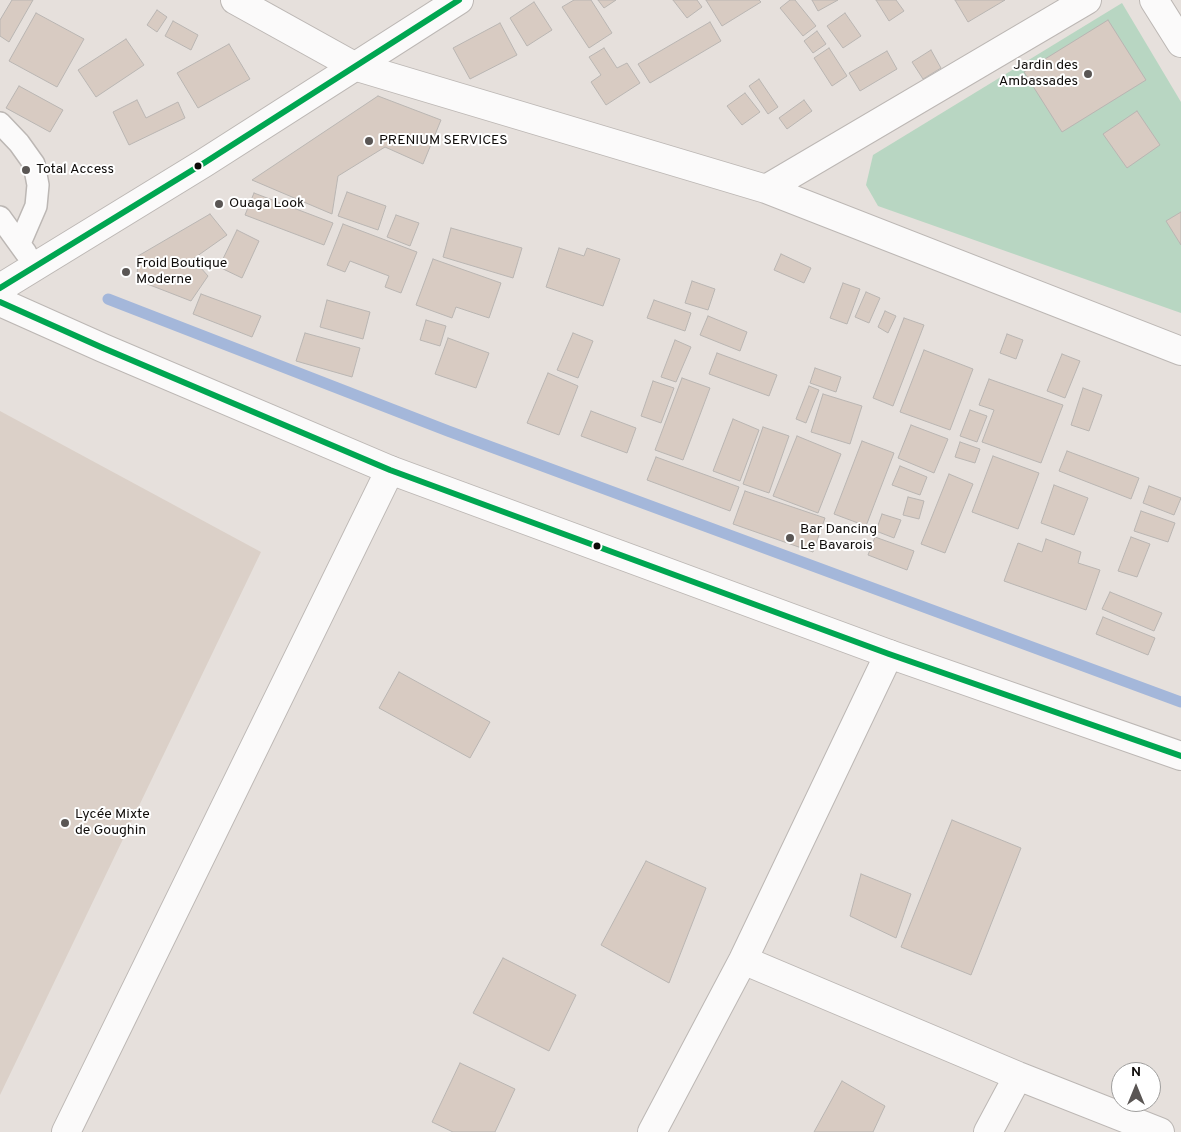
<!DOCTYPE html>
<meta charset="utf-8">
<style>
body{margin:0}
#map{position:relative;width:1181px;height:1132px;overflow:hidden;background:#e6e0dc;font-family:Overpass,sans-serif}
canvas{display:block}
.north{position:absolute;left:1111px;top:1062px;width:50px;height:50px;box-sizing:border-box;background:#fff;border:1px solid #9f9e9d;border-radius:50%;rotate:0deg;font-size:14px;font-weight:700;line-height:20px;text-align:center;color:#0f0c0a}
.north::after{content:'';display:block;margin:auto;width:18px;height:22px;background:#5a5654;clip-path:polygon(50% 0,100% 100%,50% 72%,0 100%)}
</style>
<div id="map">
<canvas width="1181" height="1132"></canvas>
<div class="north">N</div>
</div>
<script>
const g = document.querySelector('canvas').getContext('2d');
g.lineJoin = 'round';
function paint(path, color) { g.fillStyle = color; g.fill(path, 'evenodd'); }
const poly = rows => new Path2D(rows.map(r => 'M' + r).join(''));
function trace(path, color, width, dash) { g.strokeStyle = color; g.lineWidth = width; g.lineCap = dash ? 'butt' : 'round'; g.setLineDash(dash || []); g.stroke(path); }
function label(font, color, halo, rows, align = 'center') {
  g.font = font + ' Overpass,sans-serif'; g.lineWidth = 4; g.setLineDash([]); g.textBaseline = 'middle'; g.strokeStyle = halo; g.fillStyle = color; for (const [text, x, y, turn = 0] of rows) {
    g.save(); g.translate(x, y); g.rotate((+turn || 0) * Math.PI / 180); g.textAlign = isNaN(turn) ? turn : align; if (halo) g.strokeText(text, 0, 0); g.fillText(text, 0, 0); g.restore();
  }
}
paint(poly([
 [0,411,261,552,0,1095]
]), '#dbd0c8');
paint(poly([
 [1122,3,1181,102,1181,313,878,206,866,185,873,155]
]), '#b8d6c2');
trace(poly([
 [108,299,448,431,1181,702]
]), '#a4b7da', 11);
const building = poly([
 [12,0,33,0,9,42,0,36,0,20,12,0],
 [574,0,591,0,612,33,589,48,562,7,574,0],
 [598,0,616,0,604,8,598,0],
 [673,0,697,0,702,7,687,18,673,0],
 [706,0,759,0,761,2,722,26,706,0],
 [790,0,795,0,816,26,803,36,780,8,790,0],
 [812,0,838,0,818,11,812,0],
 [876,0,896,0,904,11,889,21,876,0],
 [955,0,1005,0,968,22,955,0],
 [534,2,552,30,527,46,510,18,534,2],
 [157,10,167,17,157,32,147,25,157,10],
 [36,13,84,39,57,87,9,61,36,13],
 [845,13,861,36,843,48,827,26,845,13],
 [1108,20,1146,80,1062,132,1024,72,1108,20],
 [173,21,198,35,191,50,165,36,173,21],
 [710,22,721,41,650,83,638,64,710,22],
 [500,23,517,55,470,79,453,48,500,23],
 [817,31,826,44,813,53,804,41,817,31],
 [126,39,144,65,96,97,78,70,126,39],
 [229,44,250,79,198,108,177,73,229,44],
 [604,48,617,68,627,63,640,83,606,105,591,82,601,75,589,57,604,48],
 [829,48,847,76,832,86,814,58,829,48],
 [931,50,941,68,923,79,912,62,931,50],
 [887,51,897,69,860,91,849,73,887,51],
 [759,79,778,107,768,114,749,86,759,79],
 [19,86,63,110,50,132,6,108,19,86],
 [745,93,760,112,742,125,727,106,745,93],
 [378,96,441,120,423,164,385,147,338,176,332,214,252,180,378,96],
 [137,100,146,118,178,102,185,118,129,145,113,112,137,100],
 [804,100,812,111,787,129,779,118,804,100],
 [1137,111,1160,145,1127,168,1103,134,1137,111],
 [347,192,386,206,378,230,338,216,347,192],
 [254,193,333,223,324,245,245,215,254,193],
 [1181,212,1181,245,1166,221,1181,212],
 [210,214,227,235,193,259,208,276,191,301,137,280,138,256,210,214],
 [396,215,419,223,410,246,387,237,396,215],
 [343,224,417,252,401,293,385,287,389,276,350,261,345,272,327,265,343,224],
 [451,228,522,248,513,278,443,257,451,228],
 [237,230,259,241,242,278,219,267,237,230],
 [559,248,584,256,587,248,620,259,603,306,546,287,559,248],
 [781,254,811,268,804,283,774,270,781,254],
 [433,259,501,283,489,318,456,307,452,318,416,305,433,259],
 [692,281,715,289,708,310,685,303,692,281],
 [843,283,860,289,847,324,830,318,843,283],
 [866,292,880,298,869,323,855,317,866,292],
 [201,294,261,316,252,337,193,314,201,294],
 [327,300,370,312,363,339,320,327,327,300],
 [654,300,691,313,685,331,647,318,654,300],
 [885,311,896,316,888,333,878,327,885,311],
 [708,316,747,332,740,351,700,335,708,316],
 [904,318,924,325,893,406,873,398,904,318],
 [426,320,446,326,440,346,420,340,426,320],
 [305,333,360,348,352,377,296,361,305,333],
 [573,333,593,341,578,378,557,370,573,333],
 [1007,334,1023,340,1016,359,1000,353,1007,334],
 [448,338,489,353,476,388,435,374,448,338],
 [675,340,691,347,676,382,661,377,675,340],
 [924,350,973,369,950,430,900,412,924,350],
 [717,353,777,375,769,396,709,374,717,353],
 [1062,354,1080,361,1065,398,1047,391,1062,354],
 [815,368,841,377,836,392,810,383,815,368],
 [548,373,578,386,559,435,527,423,548,373],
 [682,378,710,388,683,460,655,450,682,378],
 [989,379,1063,405,1041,463,982,442,994,410,979,405,989,379],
 [653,381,674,388,661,423,641,416,653,381],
 [809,386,819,390,806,423,796,419,809,386],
 [1083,388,1102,395,1089,431,1071,425,1083,388],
 [823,394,862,406,850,444,811,432,823,394],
 [970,410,987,416,977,442,960,436,970,410],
 [591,411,636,428,627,453,581,436,591,411],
 [733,419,759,430,740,481,713,471,733,419],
 [911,425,948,439,934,473,898,458,911,425],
 [763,427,789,436,769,493,743,484,763,427],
 [797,436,841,454,818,513,773,496,797,436],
 [862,441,894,453,866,526,834,514,862,441],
 [960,442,980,449,975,463,955,457,960,442],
 [1067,451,1139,478,1131,499,1059,471,1067,451],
 [993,456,1039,473,1018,529,972,512,993,456],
 [656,457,739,487,730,511,647,480,656,457],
 [900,466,927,477,920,495,892,485,900,466],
 [949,474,973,484,945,553,921,544,949,474],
 [1054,485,1088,498,1074,535,1041,523,1054,485],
 [1149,486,1181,498,1174,515,1143,503,1149,486],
 [745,491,825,518,813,552,733,524,745,491],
 [908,497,924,501,919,519,903,515,908,497],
 [1141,511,1175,523,1168,542,1134,531,1141,511],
 [882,514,901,520,894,538,876,531,882,514],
 [875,537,914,551,907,570,868,555,875,537],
 [1131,537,1150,544,1137,577,1118,571,1131,537],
 [1046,539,1081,552,1078,563,1100,570,1086,610,1004,581,1018,543,1042,552,1046,539],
 [1110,592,1162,613,1154,631,1102,609,1110,592],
 [1103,617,1155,638,1148,655,1096,634,1103,617],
 [399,672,490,722,470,758,379,708,399,672],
 [952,820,1021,848,971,975,901,947,952,820],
 [646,861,706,888,669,983,601,945,646,861],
 [861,874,911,894,896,938,850,916,861,874],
 [503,958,576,995,549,1051,473,1013,503,958],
 [460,1063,515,1089,495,1132,453,1132,432,1122,460,1063],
 [842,1081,885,1106,873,1132,814,1132,842,1081]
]);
paint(building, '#d8cbc2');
trace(building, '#b9b5b2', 1);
const lane = poly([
 [0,123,19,143,34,164,38,185,36,206,20,243],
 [0,217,26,253]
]);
const street = poly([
 [235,0,354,66,766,189,1181,351],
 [1154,0,1181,43],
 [766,189,1087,0],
 [743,960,1018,1076,1160,1132],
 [66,1132,390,470],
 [652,1132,743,960,889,654],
 [988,1132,1018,1076]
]);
const secondary = poly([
 [0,288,204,163,459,0],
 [0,302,103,348,390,470,889,654,1181,756]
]);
trace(lane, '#bcb7b4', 24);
trace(street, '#bcb7b4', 30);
trace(secondary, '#bcb7b4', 30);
trace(lane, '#fbfafa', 21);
trace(street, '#fbfafa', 28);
trace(secondary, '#fbfafa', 28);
trace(poly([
 [0,288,204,163,459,0],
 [0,302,103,348,390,470,889,654,1181,756]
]), '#00a651', 6);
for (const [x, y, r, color] of [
 [1088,74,5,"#5a5654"],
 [369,141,5,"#5a5654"],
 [198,166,4.5,"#0f0c0a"],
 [26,170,5,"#5a5654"],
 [219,204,5,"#5a5654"],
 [126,272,5,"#5a5654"],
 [790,538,5,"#5a5654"],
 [597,546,4.5,"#0f0c0a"],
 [65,823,5,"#5a5654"]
]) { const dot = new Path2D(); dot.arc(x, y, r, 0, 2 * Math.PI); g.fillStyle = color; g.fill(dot); trace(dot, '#fff', 2); }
label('14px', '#0f0c0a', '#fff', [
 ["Jardin des",1078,66,"right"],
 ["Ambassades",1078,82,"right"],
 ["PRENIUM SERVICES",379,141],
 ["Total Access",36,170],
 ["Ouaga Look",229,204],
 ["Froid Boutique",136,264],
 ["Moderne",136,280],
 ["Bar Dancing",800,530],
 ["Le Bavarois",800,546],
 ["Lycée Mixte",75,815],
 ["de Goughin",75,831]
], 'left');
</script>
